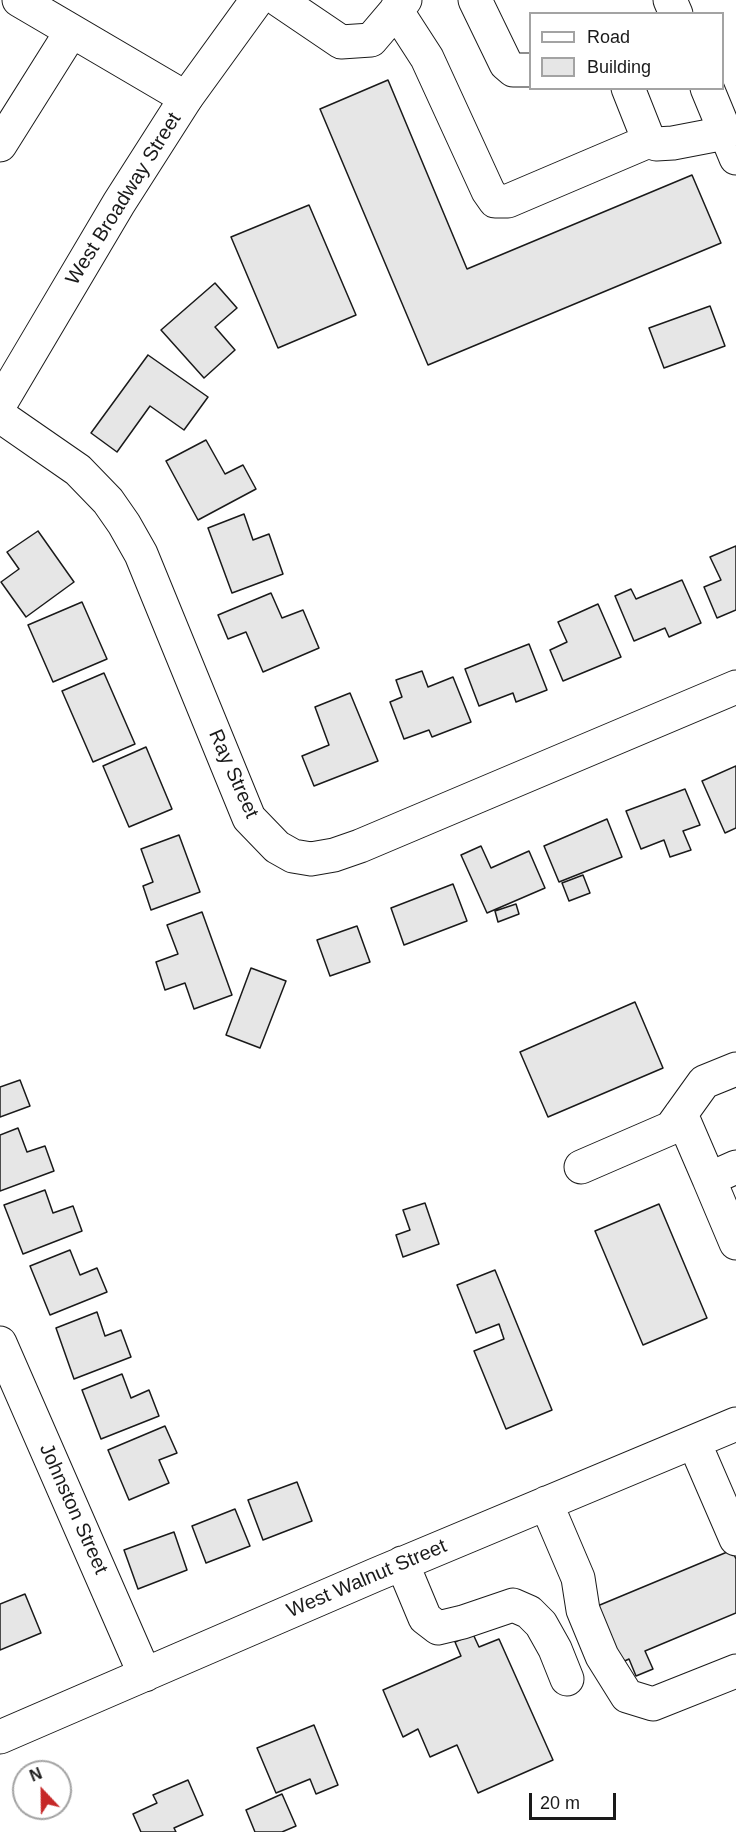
<!DOCTYPE html>
<style>
body{margin:0}
#map{position:relative;width:736px;height:1832px;overflow:hidden;background:#fff;font-family:Arial,sans-serif}
canvas{display:block}
.legend{position:absolute;left:529px;top:12px;width:195px;height:78px;box-sizing:border-box;background:#fff;border:2px solid #a3a3a3;margin:0;padding:8px 10px;list-style:none;font-size:18px;color:#1a1a1a}
.legend li{display:flex;align-items:center;gap:12px;height:30px}
.legend b{width:30px;border:2px solid #a3a3a3}
.north{position:absolute;left:12px;top:1760px;width:60px;height:60px;box-sizing:border-box;background:#fff;border:2px solid #a3a3a3;border-radius:50%;rotate:338deg;font-size:16px;font-weight:700;line-height:24px;text-align:center;color:#1a1a1a}
.north::after{content:'';display:block;margin:auto;width:21px;height:27px;background:#c62828;clip-path:polygon(50% 0,100% 100%,50% 72%,0 100%)}
.scale{position:absolute;left:529px;top:1793px;width:87px;height:27px;box-sizing:border-box;border:3px solid #1a1a1a;border-top:0;padding-left:8px;font-size:18px;line-height:21px;white-space:nowrap;color:#1a1a1a;-webkit-text-stroke:4px #fff;paint-order:stroke}
</style>
<div id="map">
<canvas width="736" height="1832"></canvas>
<ul class="legend">
<li><b style="height:8px;background:#fff"></b>Road</li>
<li><b style="height:16px;background:#e6e6e6"></b>Building</li>
</ul>
<div class="north">N</div>
<div class="scale">20 m</div>
</div>
<script>
const g = document.querySelector('canvas').getContext('2d');
g.lineJoin = 'round';
function paint(path, color) { g.fillStyle = color; g.fill(path, 'evenodd'); }
const poly = rows => new Path2D(rows.map(r => 'M' + r).join(''));
function trace(path, color, width, dash) { g.strokeStyle = color; g.lineWidth = width; g.lineCap = dash ? 'butt' : 'round'; g.setLineDash(dash || []); g.stroke(path); }
function label(font, color, halo, rows, align = 'center') {
  g.font = font + ' Arial,sans-serif'; g.lineWidth = 4.5; g.setLineDash([]); g.textBaseline = 'middle'; g.strokeStyle = halo; g.fillStyle = color; for (const [text, x, y, turn = 0] of rows) {
    g.save(); g.translate(x, y); g.rotate((+turn || 0) * Math.PI / 180); g.textAlign = isNaN(turn) ? turn : align; if (halo) g.strokeText(text, 0, 0); g.fillText(text, 0, 0); g.restore();
  }
}
const building = poly([
 [388,80,467,269,692,175,721,243,428,365,320,109,388,80],
 [309,205,356,315,278,348,231,237,309,205],
 [215,283,237,308,215,327,235,350,204,378,161,330,215,283],
 [710,306,725,346,664,368,649,328,710,306],
 [148,355,208,397,184,430,150,406,117,452,91,433,148,355],
 [206,440,225,474,243,465,256,489,198,520,166,461,206,440],
 [244,514,253,540,269,534,283,574,232,593,208,528,244,514],
 [38,531,74,582,26,617,1,582,19,569,7,552,38,531],
 [736,546,736,610,717,618,704,587,721,580,710,557,736,546],
 [682,580,701,623,669,637,665,628,634,641,615,596,631,589,636,599,682,580],
 [271,593,282,618,303,610,319,648,263,672,246,632,228,639,218,615,271,593],
 [82,602,107,659,53,682,28,625,82,602],
 [598,604,621,657,563,681,550,650,567,642,558,622,598,604],
 [529,644,547,690,516,702,513,693,479,706,465,669,529,644],
 [422,671,428,687,453,677,471,722,432,737,429,730,404,739,390,702,402,697,396,680,422,671],
 [104,673,135,744,93,762,62,691,104,673],
 [350,693,378,761,314,786,302,756,329,745,315,707,350,693],
 [146,747,172,809,129,827,103,766,146,747],
 [736,766,736,828,725,833,702,781,736,766],
 [685,789,700,825,683,831,691,850,670,857,664,840,641,849,626,811,685,789],
 [607,819,622,857,559,882,544,846,607,819],
 [179,835,200,892,151,910,143,886,153,882,141,849,179,835],
 [481,846,491,868,529,851,545,888,487,913,461,855,481,846],
 [583,875,590,893,569,901,562,883,583,875],
 [453,884,467,921,404,945,391,908,453,884],
 [516,904,519,914,498,922,495,911,516,904],
 [202,912,232,995,194,1009,185,983,165,990,156,962,178,954,167,925,202,912],
 [357,926,370,962,330,976,317,940,357,926],
 [251,968,286,981,260,1048,226,1035,251,968],
 [635,1002,663,1068,548,1117,520,1052,635,1002],
 [20,1080,30,1106,0,1117,0,1087,20,1080],
 [18,1128,27,1152,45,1146,54,1171,0,1191,0,1135,18,1128],
 [45,1190,53,1213,73,1206,82,1231,23,1254,4,1205,45,1190],
 [425,1203,439,1244,403,1257,396,1235,410,1230,403,1210,425,1203],
 [659,1204,707,1318,643,1345,595,1231,659,1204],
 [70,1250,80,1275,97,1268,107,1292,50,1315,30,1266,70,1250],
 [495,1270,552,1410,506,1429,474,1351,504,1339,499,1324,476,1333,457,1285,495,1270],
 [97,1312,105,1336,121,1330,131,1357,74,1379,56,1328,97,1312],
 [122,1374,131,1398,149,1390,159,1416,101,1439,82,1390,122,1374],
 [165,1426,177,1453,159,1460,169,1483,129,1500,108,1450,165,1426],
 [297,1482,312,1521,263,1540,248,1500,297,1482],
 [235,1509,250,1546,206,1563,192,1526,235,1509],
 [174,1532,187,1570,138,1589,124,1550,174,1532],
 [732,1550,736,1559,736,1613,645,1651,653,1669,636,1676,629,1659,618,1664,595,1607,732,1550],
 [25,1594,41,1633,0,1650,0,1604,25,1594],
 [473,1634,479,1647,499,1639,553,1760,478,1793,457,1745,430,1757,418,1729,403,1737,383,1690,461,1656,455,1642,473,1634],
 [314,1725,338,1785,316,1794,310,1779,276,1793,257,1748,314,1725],
 [188,1780,203,1815,174,1828,176,1832,141,1832,133,1814,157,1803,153,1795,188,1780],
 [282,1794,296,1826,282,1832,255,1832,246,1810,282,1794]
]);
paint(building, '#e6e6e6');
trace(building, '#1a1a1a', 1.5);
const minor = poly([
 [19,0,186,98],
 [279,0,341,42,371,40,405,0],
 [475,0,506,64,513,70,530,70],
 [670,0,676,14],
 [396,10,427,58,488,191,495,201,508,201,649,141],
 [628,88,649,141,656,144,673,143,725,133],
 [707,88,736,158],
 [0,145,71,32],
 [0,416,78,470,108,501,124,524,141,554,249,818,277,847,293,856,311,859,334,855,360,846,736,687],
 [681,1114,709,1179],
 [581,1167,671,1128,704,1082,736,1069],
 [736,1167,709,1179,736,1243],
 [0,1343,145,1675],
 [694,1442,736,1539],
 [546,1503,578,1578,583,1610,602,1656,627,1696,653,1704,736,1671],
 [402,1563,425,1618,438,1628,463,1622,513,1605,529,1612,541,1624,555,1649,567,1679],
 [0,1737,375,1575,736,1424]
]);
const major = poly([
 [0,404,119,203,186,98,257,0]
]);
trace(minor, '#1a1a1a', 35);
trace(major, '#1a1a1a', 35);
trace(minor, '#fff', 33);
trace(major, '#fff', 33);
label('20px', '#1a1a1a', '#fff', [
 ["West Broadway Street",124,199,-58],
 ["Ray Street",233,774,66],
 ["Johnston Street",73,1509,66],
 ["West Walnut Street",367,1579,-23]
]);
</script>
